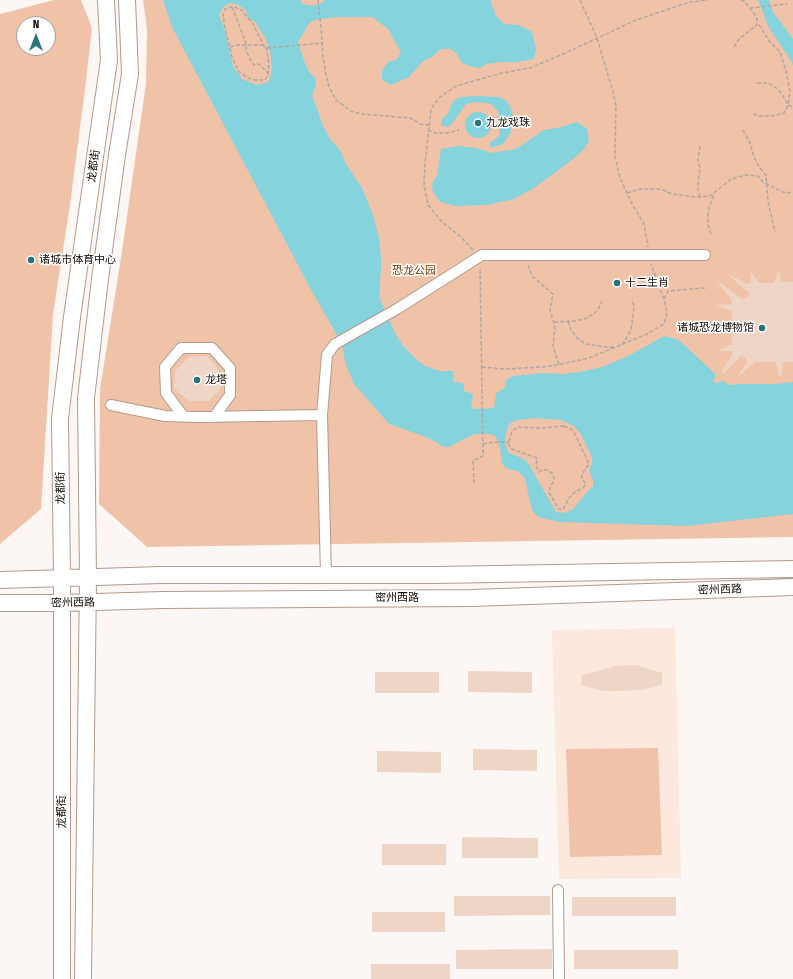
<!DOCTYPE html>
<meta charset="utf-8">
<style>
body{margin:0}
#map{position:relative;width:793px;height:979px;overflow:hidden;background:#fcf7f4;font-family:"Fira Sans Condensed",sans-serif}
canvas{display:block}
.north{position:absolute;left:16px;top:16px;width:40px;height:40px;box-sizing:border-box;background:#fff;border:1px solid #a19e9c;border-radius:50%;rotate:0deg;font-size:11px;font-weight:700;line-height:16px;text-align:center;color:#140c07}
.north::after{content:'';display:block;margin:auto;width:14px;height:18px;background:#2a737c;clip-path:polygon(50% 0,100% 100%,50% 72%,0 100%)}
</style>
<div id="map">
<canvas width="793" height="979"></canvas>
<div class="north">N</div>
</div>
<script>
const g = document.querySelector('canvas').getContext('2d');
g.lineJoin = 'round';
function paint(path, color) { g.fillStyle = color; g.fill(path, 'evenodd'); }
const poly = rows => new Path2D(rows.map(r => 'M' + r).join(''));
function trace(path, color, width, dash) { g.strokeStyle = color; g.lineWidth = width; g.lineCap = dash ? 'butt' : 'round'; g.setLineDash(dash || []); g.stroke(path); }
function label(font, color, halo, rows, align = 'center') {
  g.font = font + ' "Fira Sans Condensed","Noto Sans SC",sans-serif'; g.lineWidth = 3; g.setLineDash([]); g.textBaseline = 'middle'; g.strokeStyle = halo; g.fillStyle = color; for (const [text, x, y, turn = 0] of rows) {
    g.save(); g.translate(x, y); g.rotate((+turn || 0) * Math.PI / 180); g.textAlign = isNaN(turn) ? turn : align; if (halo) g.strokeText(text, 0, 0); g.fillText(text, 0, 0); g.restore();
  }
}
paint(poly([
 [675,628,681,878,559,879,552,630]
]), '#fce8dc');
paint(poly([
 [54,0,81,0,92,28,85,89,70,205,53,314,41,509,0,544,0,14],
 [24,24,48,24,48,48,24,48],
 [143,0,793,0,793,537,147,547,99,504,100,389,121,258,146,83,147,29],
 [658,748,662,855,570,857,566,749]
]), '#f0c3a8');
paint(poly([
 [163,0,300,0,303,4,313,6,323,2,324,0,490,0,496,16,504,24,519,25,532,32,536,48,534,59,518,62,500,62,487,64,480,68,469,66,462,63,456,53,450,49,441,49,432,57,423,61,409,77,391,85,382,80,382,71,388,62,397,59,401,53,388,29,372,17,338,17,320,19,310,22,298,42,304,61,310,74,315,77,316,85,312,96,318,111,322,124,330,139,340,150,346,164,362,188,373,215,379,238,381,257,381,269,379,297,395,333,403,346,416,359,425,366,439,371,453,371,453,381,455,382,463,383,464,385,464,391,467,392,471,393,472,394,473,396,471,407,475,409,494,408,496,393,502,390,505,387,506,380,509,378,514,376,543,373,564,374,585,371,602,367,628,356,664,336,679,340,695,355,715,374,715,377,713,381,715,383,718,383,721,381,724,381,727,384,731,385,738,384,775,384,793,382,793,514,687,526,560,522,538,517,532,510,525,479,522,475,517,471,508,469,505,467,502,463,500,448,497,439,495,436,490,434,474,434,449,447,444,447,434,441,426,437,389,424,354,384,345,362,342,344,309,286,172,27],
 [230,3,239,5,246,11,248,17,254,21,265,37,270,51,272,69,269,82,257,85,242,79,233,66,225,31,219,15,223,7],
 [536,418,561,420,574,426,580,433,592,457,592,464,589,468,589,471,593,480,593,486,588,491,573,509,564,513,556,512,528,463,524,459,509,453,506,447,505,438,507,429,510,423,518,420],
 [758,0,769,0,773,12,793,39,793,66,792,63,788,56,769,28],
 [476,96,499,97,507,101,512,111,512,123,510,134,503,144,491,148,490,143,499,136,500,124,498,111,491,104,478,102,466,104,451,125,446,127,441,125,442,119,447,115,453,101,461,97],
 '465 125a13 13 0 1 1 26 0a13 13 0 1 1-26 0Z',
 [577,122,587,129,589,141,584,149,573,159,534,188,514,199,487,205,455,206,440,202,433,192,432,187,433,181,437,176,441,149,458,146,477,148,491,153,516,149,544,130,561,127]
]), '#84d3dd');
paint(poly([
 [750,271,759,283,774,283,779,271,781,282,793,282,793,362,783,362,781,379,775,362,755,362,736,379,748,361,742,355,722,375,723,369,732,355,732,351,717,351,732,344,732,311,716,305,732,304,731,299,716,280,744,300,750,294,726,273,747,284,751,283],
 [207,356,219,370,220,389,209,401,189,401,174,388,175,371,189,357],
 [636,665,662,673,662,685,641,690,617,691,603,691,581,685,582,675,616,666],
 [468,671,532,672,532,693,468,692],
 [375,672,439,672,439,693,375,693],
 [473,749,537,750,537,771,473,770],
 [377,751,441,752,441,773,377,772],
 [462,837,538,838,538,858,462,858],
 [382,844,446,844,446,865,382,865],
 [454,896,550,896,550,915,454,916],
 [572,897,676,897,676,916,572,916],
 [372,912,445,912,445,932,372,932],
 [552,949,552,969,456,969,456,950],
 [574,950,678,950,678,969,574,969],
 [371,964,450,964,450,979,371,979]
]), '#efd5c6');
const minor = poly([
 [111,405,165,416,197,417,322,415],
 [183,416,166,393,165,367,181,348,212,348,230,368,230,395,214,417],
 [326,575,322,415,327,355,335,344,397,309,482,255,705,255],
 [558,890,559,979]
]);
const primary = poly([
 [0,580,161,575,435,575,793,569],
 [0,603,62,603,163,600,471,598,793,587],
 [62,979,62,578,60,419,72,317,109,60,106,0],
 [83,979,88,578,86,398,100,279,117,155,130,74,127,0]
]);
trace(minor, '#b29a8c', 12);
trace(primary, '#b29a8c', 18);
trace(poly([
 [318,0,321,27,323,57,326,75,329,87,336,100,351,111,361,114,410,118,420,124,429,125],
 [580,0,597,38,613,92,616,105,615,156,620,178,632,204,644,224,648,247],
 [741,0,745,2,750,8,787,4],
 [232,7,246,43,246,50,250,59,254,65,259,64,268,73],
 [230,47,237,45,264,45],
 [266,47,269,64,268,75,265,80,255,80,248,78,239,72,232,57,225,28,223,15,225,9,231,7,235,7,243,11,247,17,252,22,264,46,268,48,322,43],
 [734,47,739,39,757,25,757,18,750,8],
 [757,83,768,83,778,89,782,94,788,105,793,107],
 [753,114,760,116,772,116,784,113,788,105,790,91,786,71,780,52,770,42,758,23],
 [428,130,435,133,447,133,459,130],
 [743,130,750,143,754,157,759,167,766,175,768,202,775,232],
 [700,146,698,160,700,168,698,183,698,192,700,196],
 [627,193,640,189,661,189,672,194,696,197,710,196,731,179,745,175,758,176,763,182,785,193,793,192],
 [711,234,708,225,708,211,714,194],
 [473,250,460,236,442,222,428,205,424,185,425,164,431,109,439,98,456,86,502,73,530,68,570,51,636,20,690,2,708,0],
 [528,265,532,276,553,294,550,310,555,327,553,346,559,365],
 [664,299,668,291,705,288],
 [568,321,571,330,577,338,586,344,607,347,614,347],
 [554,322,575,321,588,318,598,310,602,301],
 [622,345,630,332,632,324,634,307,632,299],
 [482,367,505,369,542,367,557,365,589,358,647,334,664,324,667,313,664,299,658,284,651,264],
 [564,426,571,429,575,434,589,464,582,474,582,479,586,484,583,488,575,492,569,498,563,510,559,509,549,493,551,485,554,481,554,478,552,473,547,470,542,470,539,472,536,466,537,458,512,449,509,446,509,442,512,431,518,427,541,428,564,426],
 [483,444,495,442,509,442],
 [474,483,473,461,483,456,480,267]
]), '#ada7a4', 1.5, [4, 2]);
trace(minor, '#fff', 10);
trace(primary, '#fff', 16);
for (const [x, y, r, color] of [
 [478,123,4,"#2a737c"],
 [31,260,4,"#2a737c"],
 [617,283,4,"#2a737c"],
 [762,328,4,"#2a737c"],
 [197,380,4,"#2a737c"]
]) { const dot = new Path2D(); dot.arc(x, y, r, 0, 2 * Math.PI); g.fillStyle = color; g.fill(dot); trace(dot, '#fff', 1.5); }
label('11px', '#140c07', '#fff', [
 ["九龙戏珠",486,123],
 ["诸城市体育中心",39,260],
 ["十二生肖",625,283],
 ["诸城恐龙博物馆",754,328,"right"],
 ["龙塔",205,380]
], 'left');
label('11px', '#140c07', '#fff', [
 ["龙都街",94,166,-82],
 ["龙都街",61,488,-91],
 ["密州西路",720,590,-2],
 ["密州西路",397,598],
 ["密州西路",73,603,-1],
 ["龙都街",62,812,-90]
]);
label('11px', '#7d3b01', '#fff', [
 ["恐龙公园",414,271]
]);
</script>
